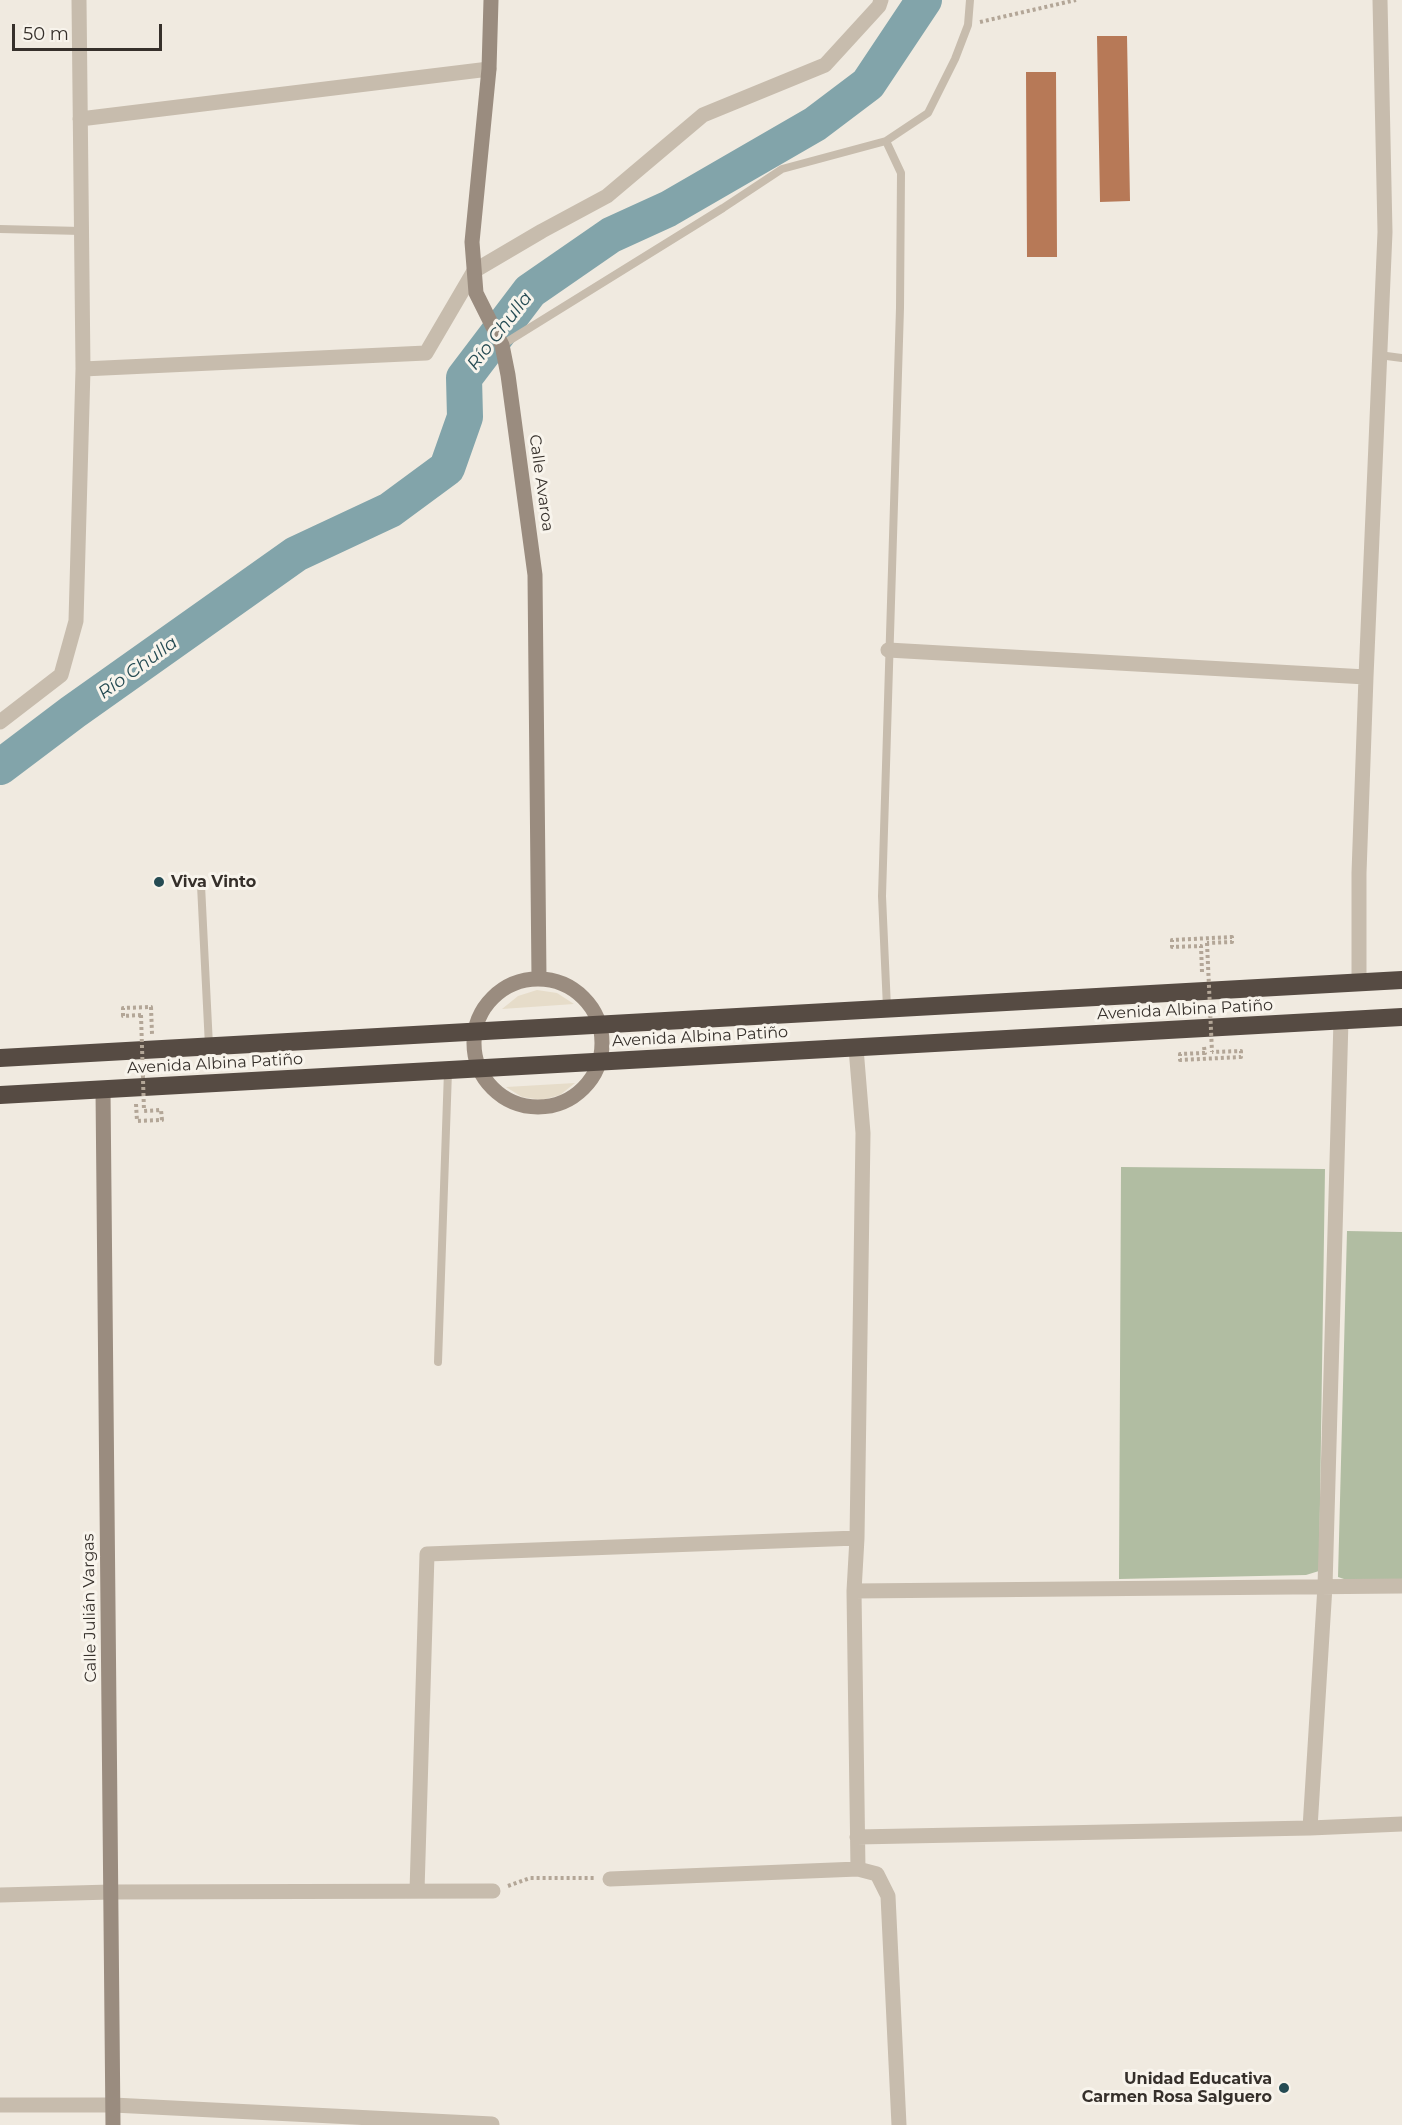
<!DOCTYPE html>
<meta charset="utf-8">
<style>
body{margin:0}
#map{position:relative;width:1402px;height:2125px;overflow:hidden;background:#f0eae0;font-family:Montserrat,sans-serif}
canvas{display:block}
.scale{position:absolute;left:12px;top:24px;width:150px;height:27px;box-sizing:border-box;border:3px solid #36302b;border-top:0;padding-left:8px;font-size:18px;line-height:21px;white-space:nowrap;color:#36302b;-webkit-text-stroke:4px #f8f4ec;paint-order:stroke}
</style>
<div id="map">
<canvas width="1402" height="2125"></canvas>
<div class="scale">50 m</div>
</div>
<script>
const g = document.querySelector('canvas').getContext('2d');
g.lineJoin = 'round';
function paint(path, color) { g.fillStyle = color; g.fill(path, 'evenodd'); }
const poly = rows => new Path2D(rows.map(r => 'M' + r).join(''));
function trace(path, color, width, dash) { g.strokeStyle = color; g.lineWidth = width; g.lineCap = dash ? 'butt' : 'round'; g.setLineDash(dash || []); g.stroke(path); }
function label(font, color, halo, rows, align = 'center') {
  g.font = font + ' Montserrat,sans-serif'; g.lineWidth = 6; g.setLineDash([]); g.textBaseline = 'middle'; g.strokeStyle = halo; g.fillStyle = color; for (const [text, x, y, turn = 0] of rows) {
    g.save(); g.translate(x, y); g.rotate((+turn || 0) * Math.PI / 180); g.textAlign = isNaN(turn) ? turn : align; if (halo) g.strokeText(text, 0, 0); g.fillText(text, 0, 0); g.restore();
  }
}
paint(poly([
 [1121,1167,1325,1169,1319,1571,1306,1575,1119,1579],
 [1347,1231,1402,1232,1402,1581,1353,1582,1338,1577]
]), '#b1bda2');
paint(poly([
 [537,990,557,993,574,1004,502,1009,518,996],
 [575,1083,560,1095,542,1100,522,1097,506,1087]
]), '#e6dcc9');
trace(poly([
 [0,767,73,712,296,554,390,510,447,468,465,417,464,378,530,291,611,235,668,209,815,124,868,84,924,0]
]), '#82a4aa', 36);
paint(poly([
 [1097,36,1127,36,1130,201,1100,202],
 [1026,72,1056,72,1057,257,1027,257]
]), '#b77957');
trace(poly([
 [980,22,1076,0],
 [1202,972,1201,946,1172,947,1172,940,1232,937,1232,942,1207,943],
 [141,1015,123,1016,123,1008,151,1007,152,1034],
 [1204,1047,1205,1053,1180,1054,1180,1060,1241,1057,1241,1051,1212,1052],
 [136,1104,137,1121,162,1120,161,1110,144,1111],
 [508,1886,530,1878,595,1878]
]), '#b3a697', 4, [3, 3]);
trace(poly([
 [886,141,901,173,900,308,882,896,887,1008],
 [0,229,81,231],
 [502,345,723,208,782,169,886,141,928,113,955,59,968,25,970,0],
 [1379,355,1402,358],
 [201,885,209,1046],
 [438,1362,448,1071]
]), '#c7bcad', 8);
trace(poly([
 [80,119,489,69],
 [83,369,426,353,474,271,542,231,607,196,703,115,825,65,879,6,881,0],
 [888,650,1366,677],
 [0,722,61,675,76,621,83,369,79,0],
 [1359,982,1359,873,1366,677,1385,232,1380,0],
 [856,1048,863,1133,857,1538,854,1591,858,1869,877,1874,888,1896,899,2125],
 [854,1591,1402,1586],
 [1310,1828,1325,1586,1341,1020],
 [857,1837,1310,1828,1402,1824],
 [610,1879,858,1869],
 [417,1891,427,1554,857,1538],
 [0,1895,111,1892,493,1891],
 [0,2105,113,2105,492,2124]
]), '#c7bcad', 15);
trace(poly([
 [491,0,489,69,472,242,476,293,502,345,508,375,535,575,539,978],
 '474 1043a64 64 0 1 1 128 0a64 64 0 1 1-128 0Z',
 [103,1090,113,2125]
]), '#9a8c7f', 15);
trace(poly([
 [0,1058,1402,980],
 [0,1095,1402,1017]
]), '#564b43', 18);
trace(poly([
 [1207,943,1212,1052],
 [141,1015,144,1111]
]), '#b3a697', 4, [3, 3]);
for (const [x, y, r, color] of [
 [159,882,6,"#254b53"],
 [1284,2088,6,"#254b53"]
]) { const dot = new Path2D(); dot.arc(x, y, r, 0, 2 * Math.PI); g.fillStyle = color; g.fill(dot); trace(dot, '#f8f4ec', 2); }
label('16px', '#36302b', '#f8f4ec', [
 ["Calle Avaroa",541,483,82],
 ["Avenida Albina Patiño",1185,1010,-3],
 ["Avenida Albina Patiño",700,1037,-3],
 ["Avenida Albina Patiño",215,1064,-3],
 ["Calle Julián Vargas",90,1608,-91]
]);
label('bold 16px', '#36302b', '#f8f4ec', [
 ["Viva Vinto",171,882],
 ["Unidad Educativa",1272,2079,"right"],
 ["Carmen Rosa Salguero",1272,2097,"right"]
], 'left');
label('italic 18px', '#254b53', '#f8f4ec', [
 ["Río Chulla",500,331,-52],
 ["Río Chulla",138,668,-36]
]);
</script>
